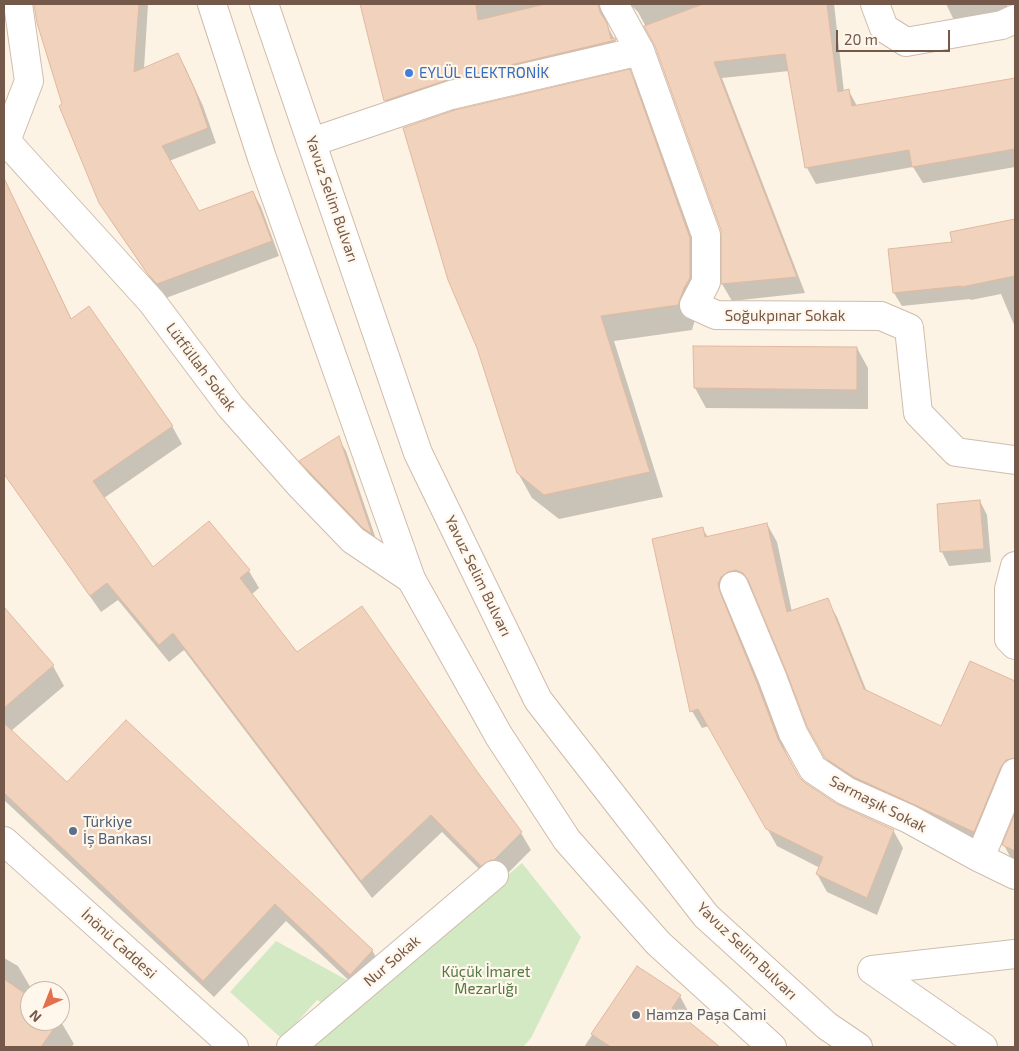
<!DOCTYPE html>
<meta charset="utf-8">
<style>
body{margin:0}
#map{position:relative;width:1019px;height:1051px;overflow:hidden;background:#fcf3e5;font-family:"Exo 2",sans-serif}
canvas{display:block}
.frame{position:absolute;inset:0;border:5px solid #74594b;pointer-events:none}
.north{position:absolute;left:20px;top:981px;width:50px;height:50px;box-sizing:border-box;background:#fff7eb;border:1px solid #c7b8ab;border-radius:50%;rotate:224deg;font-size:14px;font-weight:700;line-height:20px;text-align:center;color:#74594b}
.north::after{content:'';display:block;margin:auto;width:18px;height:22px;background:#e26f4d;clip-path:polygon(50% 0,100% 100%,50% 72%,0 100%)}
.scale{position:absolute;left:836px;top:30px;width:114px;height:22px;box-sizing:border-box;border:2px solid #74594b;border-top:0;padding-left:6px;font-size:15px;line-height:18px;white-space:nowrap;color:#74594b;-webkit-text-stroke:4px #fff7eb;paint-order:stroke}
</style>
<div id="map">
<canvas width="1019" height="1051"></canvas>
<div class="frame"></div>
<div class="north">N</div>
<div class="scale">20 m</div>
</div>
<script>
const g = document.querySelector('canvas').getContext('2d');
g.lineJoin = 'round';
function paint(path, color) { g.fillStyle = color; g.fill(path, 'evenodd'); }
const poly = rows => new Path2D(rows.map(r => 'M' + r).join(''));
function trace(path, color, width, dash) { g.strokeStyle = color; g.lineWidth = width; g.lineCap = dash ? 'butt' : 'round'; g.setLineDash(dash || []); g.stroke(path); }
function label(font, color, halo, rows, align = 'center') {
  g.font = font + ' "Exo 2",sans-serif'; g.lineWidth = 4.5; g.setLineDash([]); g.textBaseline = 'middle'; g.strokeStyle = halo; g.fillStyle = color; for (const [text, x, y, turn = 0] of rows) {
    g.save(); g.translate(x, y); g.rotate((+turn || 0) * Math.PI / 180); g.textAlign = isNaN(turn) ? turn : align; if (halo) g.strokeText(text, 0, 0); g.fillText(text, 0, 0); g.restore();
  }
}
paint(poly([
 [522,863,581,937,531,1038,523,1047,291,1047,230,992,276,941,354,984,328,1006,317,1000,289,1031,389,977]
]), '#d2e9c4');
paint(poly([
 [52,4,148,4,144,69,178,55,186,69,203,106,216,143,169,161,198,212,253,192,261,207,279,256,166,298,157,288,109,218,64,105],
 [361,4,834,4,844,92,849,91,857,106,1015,79,1015,167,923,183,913,167,816,184,807,168,789,71,722,78,805,293,732,301,722,284,722,230,656,45,638,12,633,7,625,5,610,12,607,21,609,29,624,57,395,117,385,100],
 [946,4,1007,4,1009,10,954,20],
 [629,71,644,96,704,264,697,313,692,330,614,341,663,497,559,519,532,498,518,473],
 [4,190,8,190,19,209,72,320,172,426,182,444,104,498,153,569,209,523,249,571,259,588,251,595,296,654,475,771,521,833,531,850,504,877,492,882,442,832,372,898,184,650,169,662,118,600,101,612,4,474,4,400,9,397,4,390,4,245,14,240,4,240],
 [1013,220,1015,224,1015,327,1001,294,971,300,970,299,902,306,894,293,953,243],
 [857,348,868,368,868,409,706,408,695,388],
 [338,438,346,451,378,545,372,542,309,474,301,461],
 [980,501,987,515,991,562,949,566,942,552,938,505],
 [767,524,777,542,792,612,827,600,837,617,867,692,942,727,971,662,1015,682,1015,778,984,849,836,776,808,726,754,591,746,588,728,603,729,611,767,702,788,758,800,779,837,805,893,830,903,848,877,915,827,892,817,874,820,868,777,846,709,726,702,728,692,711,702,528,708,537],
 [4,609,53,666,64,686,11,731,67,784,372,950,382,968,360,991,286,921,214,997,4,800],
 [1015,817,1015,866,1004,845],
 [4,958,18,966,32,990,27,997,30,999,30,1021,60,1020,74,1044,71,1047,4,1047],
 [637,968,680,996,690,1015,686,1022,718,1047,584,1047]
]), '#0003');
const building = poly([
 [34,4,139,4,134,72,178,53,195,90,208,128,162,146,199,211,253,191,272,241,157,284,147,273,99,203,59,106,62,104,37,23,34,4],
 [360,4,476,4,478,20,545,4,598,4,600,12,607,23,611,39,615,38,616,40,447,80,384,101,360,4],
 [703,4,827,4,838,92,849,89,852,106,1015,78,1015,149,912,167,909,150,805,168,785,54,714,62,797,277,721,284,721,230,655,46,644,26,703,4],
 [630,69,690,238,690,278,684,288,678,305,601,316,650,472,544,495,517,473,477,348,448,280,403,128,455,110,630,69],
 [4,178,71,319,89,306,173,426,93,481,153,567,209,521,250,570,240,578,297,652,362,606,476,770,522,832,494,860,491,860,481,866,431,815,361,881,173,633,159,645,107,583,90,596,4,474,4,178],
 [1015,219,1015,276,962,287,961,286,893,293,888,249,952,242,950,232,1015,219],
 [693,346,857,347,857,390,694,388,693,346],
 [339,436,372,534,363,528,299,461,339,436],
 [980,500,984,549,940,552,937,504,980,500],
 [767,523,787,612,828,598,864,689,941,726,970,661,1015,681,1015,758,1006,760,1001,767,974,832,854,777,825,758,807,726,786,671,748,580,743,573,736,570,728,572,721,577,718,584,720,592,757,683,778,739,799,777,804,782,837,804,894,830,867,898,816,874,823,857,766,829,698,709,690,712,652,539,703,527,705,537,767,523],
 [4,607,54,665,4,708,4,607],
 [126,720,373,950,350,975,275,904,203,981,4,793,4,723,67,782,126,720],
 [1015,813,1015,851,1002,845,1015,813],
 [637,966,681,995,672,1008,720,1047,611,1047,591,1034,637,966],
 [4,979,30,997,30,1021,59,1021,41,1047,4,1047,4,979]
]);
paint(building, '#f0d2bd');
trace(building, '#e2b89e', 1);
const minor = poly([
 [614,4,640,51,706,235,706,282,694,305,716,315,881,316,909,328,918,413,956,452,1015,460],
 [875,4,884,28,906,42,1002,25,1015,19],
 [4,141,6,141,152,302,230,406,299,484,353,540,411,579],
 [6,141,29,81,18,4],
 [312,142,451,95,640,51],
 [1015,566,1009,589,1009,639,1015,645],
 [734,586,772,677,793,733,813,769,846,791,909,819,980,858,1015,875],
 [980,858,1015,773],
 [291,1047,494,875],
 [983,1047,872,970,1015,954]
]);
const tertiary = poly([
 [4,841,234,1047]
]);
const secondary = poly([
 [212,4,262,158,411,579,499,736,567,840,658,943,772,1047],
 [264,4,418,453,538,700,706,916,827,1026,858,1047]
]);
trace(minor, '#cfbdae', 30);
trace(tertiary, '#cfbdae', 30);
trace(secondary, '#d0bba9', 30);
trace(minor, '#fff', 28);
trace(tertiary, '#fff', 28);
trace(secondary, '#fff', 28);
for (const [x, y, r, color] of [
 [409,73,5,"#3f7fe0"],
 [73,831,5,"#5c6f8a"],
 [636,1015,5,"#6b7280"]
]) { const dot = new Path2D(); dot.arc(x, y, r, 0, 2 * Math.PI); g.fillStyle = color; g.fill(dot); trace(dot, '#fff7eb', 2); }
label('15px', '#366cbe', '#fff7eb', [
 ["EYLÜL ELEKTRONİK",419,73]
], 'left');
label('15px', '#74594b', '#fff7eb', [
 ["Yavuz Selim Bulvarı",332,199,71],
 ["Soğukpınar Sokak",785,316],
 ["Lütfüllah Sokak",201,367,53],
 ["Yavuz Selim Bulvarı",478,576,64],
 ["Sarmaşık Sokak",878,804,27],
 ["İnönü Caddesi",119,944,42],
 ["Yavuz Selim Bulvarı",747,951,44],
 ["Nur Sokak",392,961,-41]
]);
label('15px', '#4e5e75', '#fff7eb', [
 ["Türkiye",83,822],
 ["İş Bankası",83,839]
], 'left');
label('15px', '#537943', '#fff7eb', [
 ["Küçük İmaret",486,972],
 ["Mezarlığı",486,989]
]);
label('15px', '#5b616d', '#fff7eb', [
 ["Hamza Paşa Cami",646,1015]
], 'left');
</script>
